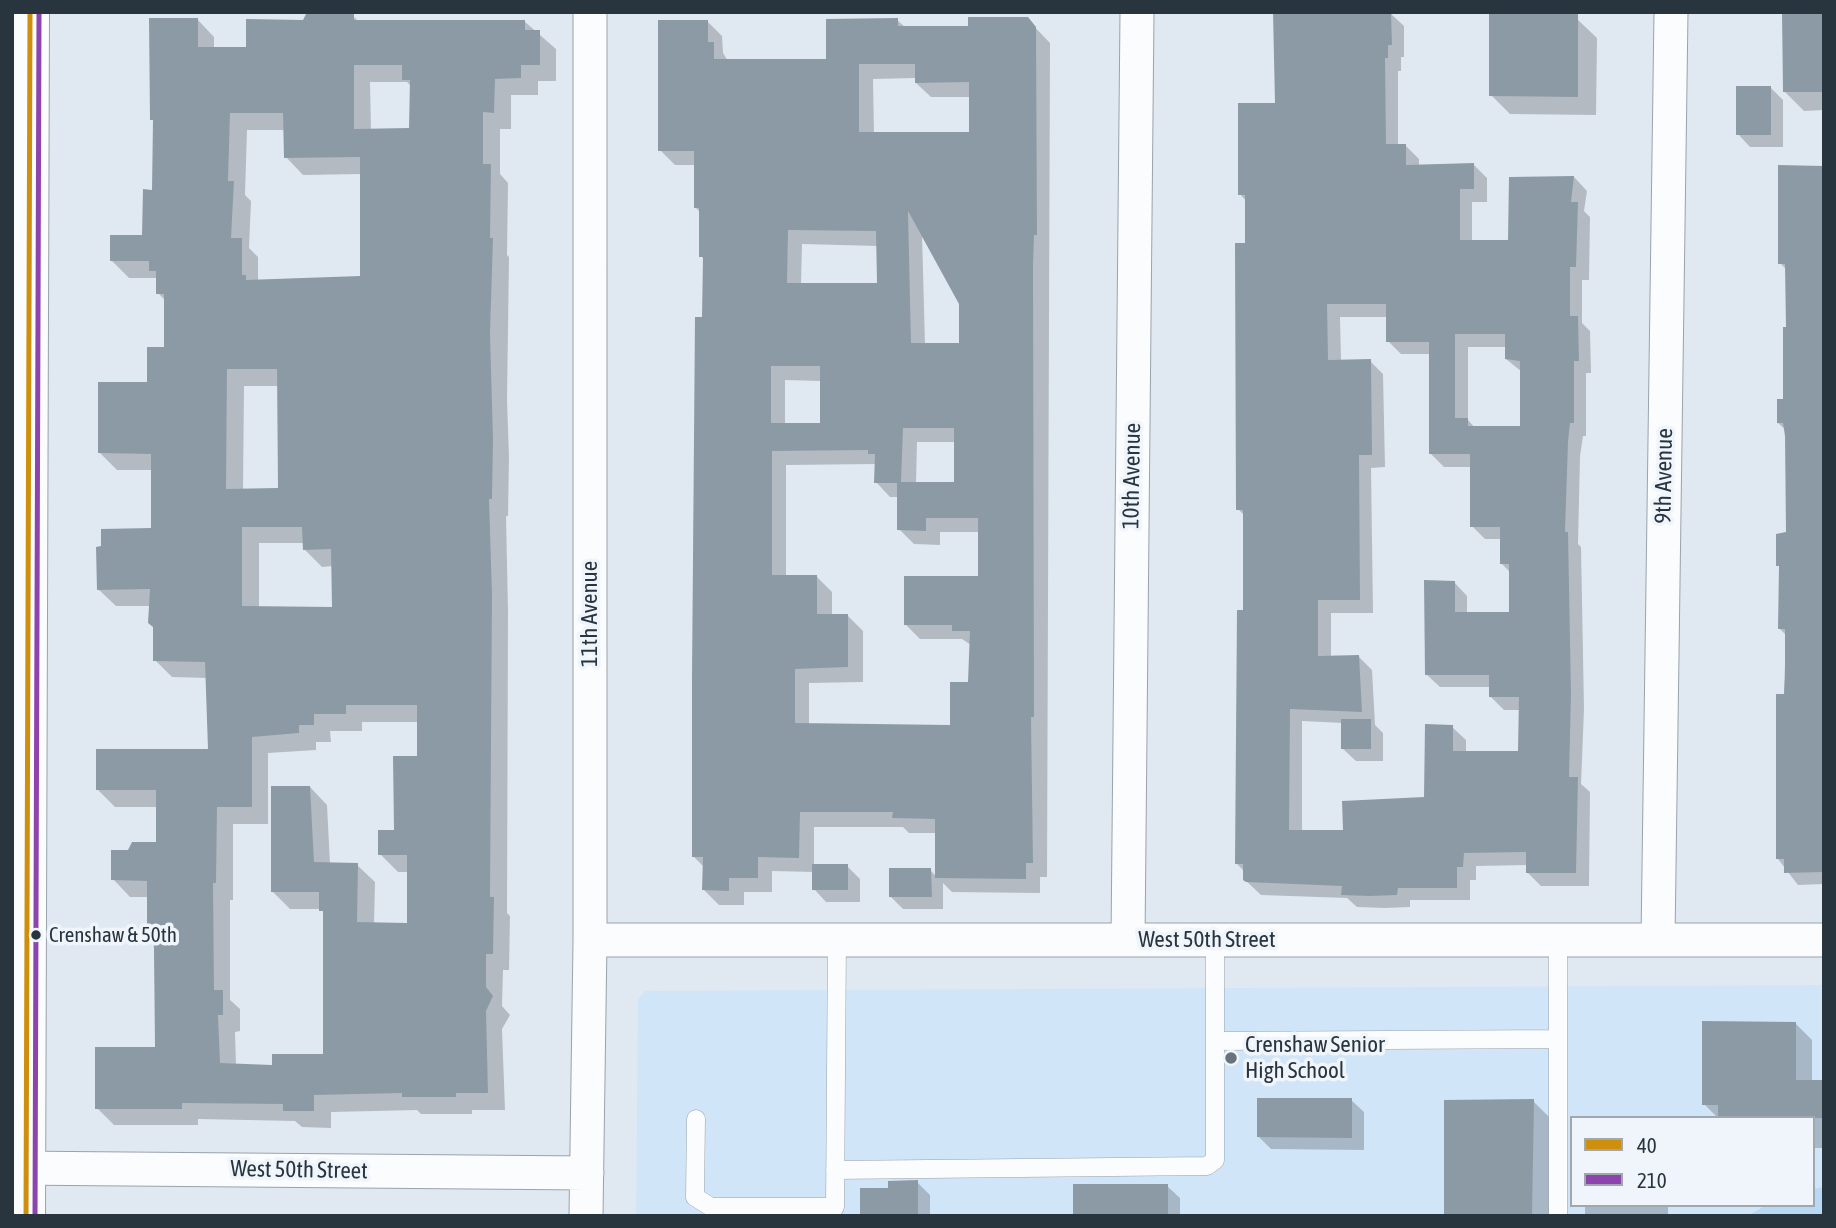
<!DOCTYPE html>
<style>
body{margin:0}
#map{position:relative;width:1836px;height:1228px;overflow:hidden;background:#e0e9f2;font-family:"Asap Condensed",sans-serif}
canvas{display:block}
.frame{position:absolute;inset:0;border:14px solid #28343e;pointer-events:none}
.legend{position:absolute;left:1570px;top:1116px;width:245px;height:91px;box-sizing:border-box;background:#eff5fb;border:2px solid #9fa8af;margin:0;padding:9px 12px;list-style:none;font-size:21px;color:#28343e}
.legend li{display:flex;align-items:center;gap:14px;height:35px}
.legend b{width:35px;border:2px solid #9fa8af}
</style>
<div id="map">
<canvas width="1836" height="1228"></canvas>
<div class="frame"></div>
<ul class="legend">
<li><b style="height:9px;background:#ce8f0c"></b>40</li>
<li><b style="height:9px;background:#8e44ad"></b>210</li>
</ul>
</div>
<script>
const g = document.querySelector('canvas').getContext('2d');
g.lineJoin = 'round';
function paint(path, color) { g.fillStyle = color; g.fill(path, 'evenodd'); }
const poly = rows => new Path2D(rows.map(r => 'M' + r).join(''));
function trace(path, color, width, dash) { g.strokeStyle = color; g.lineWidth = width; g.lineCap = dash ? 'butt' : 'round'; g.setLineDash(dash || []); g.stroke(path); }
function label(font, color, halo, rows, align = 'center') {
  g.font = font + ' "Asap Condensed",sans-serif'; g.lineWidth = 7; g.setLineDash([]); g.textBaseline = 'middle'; g.strokeStyle = halo; g.fillStyle = color; for (const [text, x, y, turn = 0] of rows) {
    g.save(); g.translate(x, y); g.rotate((+turn || 0) * Math.PI / 180); g.textAlign = isNaN(turn) ? turn : align; if (halo) g.strokeText(text, 0, 0); g.fillText(text, 0, 0); g.restore();
  }
}
paint(poly([
 [1824,985,1824,1216,636,1216,638,999,645,991],
 [1572,1118,1813,1118,1813,1205,1572,1205]
]), '#d1e5f8');
paint(poly([
 [1824,1187,1824,1216,1748,1216,1766,1205,1813,1205,1813,1189]
]), '#b9d8f4');
paint(poly([
 [1824,12,1824,110,1804,111,1785,92],
 [1390,13,1404,26,1404,57,1401,57,1401,71,1398,71,1398,146,1405,145,1419,159,1419,166,1474,165,1487,178,1487,202,1472,202,1472,242,1510,242,1574,177,1587,191,1584,211,1590,217,1589,280,1582,280,1582,323,1590,331,1591,373,1586,373,1586,436,1583,436,1580,456,1578,544,1581,547,1584,709,1581,784,1590,792,1589,886,1541,886,1528,873,1528,865,1476,866,1476,880,1470,880,1470,900,1410,900,1410,907,1385,908,1357,907,1347,898,1261,895,1244,879,1244,871,1236,863,1245,611,1245,516,1238,509,1246,201,1240,194,1277,105],
 [1340,317,1388,317,1388,341,1401,354,1431,354,1431,454,1444,467,1472,467,1472,526,1485,539,1501,539,1501,563,1511,573,1511,614,1467,614,1467,596,1454,582,1426,674,1440,687,1490,687,1490,696,1504,710,1520,710,1520,753,1466,753,1466,740,1452,727,1426,799,1344,832,1302,832,1302,721,1343,723,1343,749,1356,761,1383,761,1383,733,1375,725,1372,670,1359,657,1331,657,1331,613,1373,613,1371,468,1385,467,1383,374,1370,361,1341,361],
 [1468,347,1507,347,1506,359,1522,372,1522,428,1475,428,1468,420],
 [353,16,359,22,524,21,556,49,556,81,538,81,538,95,511,95,511,129,500,129,500,174,508,183,507,255,509,257,507,400,509,457,508,516,506,516,508,612,507,913,510,916,509,970,503,970,502,1006,510,1015,502,1029,505,1110,472,1110,472,1114,421,1114,417,1110,331,1112,331,1128,302,1127,295,1121,198,1119,198,1125,114,1125,97,1108,156,1049,154,933,149,928,149,897,130,897,113,879,129,852,158,843,158,807,115,807,97,789,210,751,207,678,172,677,155,660,155,628,151,606,116,606,98,589,153,530,153,470,117,470,99,452,149,383,165,349,165,300,158,293,158,278,129,278,111,260,143,237,153,192,155,122,152,119,197,19,214,37,214,49,247,49,304,22],
 [370,82,407,82,411,86,410,130,371,130],
 [247,130,285,130,286,157,303,175,362,174,362,278,258,281,258,257,249,248,251,201,245,195],
 [244,386,279,386,280,490,243,491],
 [259,543,305,543,305,550,322,567,333,566,334,609,259,608],
 [362,722,418,722,418,758,396,832,380,854,398,872,409,872,409,925,374,924,375,882,357,865,330,864,327,805,310,787,273,892,290,909,321,909,325,914,325,1055,274,1066,236,1066,235,1032,240,1031,240,1009,230,1000,230,900,233,900,233,824,268,824,268,753,316,750,316,742,331,742,330,731,362,731],
 [1027,19,1050,43,1047,877,1040,877,1040,893,952,892,943,883,943,909,903,909,891,897,930,870,937,877,937,833,909,833,903,827,814,827,814,866,847,866,860,879,860,902,826,902,814,889,814,872,772,871,772,892,744,892,744,905,719,905,704,890,704,867,694,857,705,260,701,256,701,213,695,207,696,165,675,165,660,150,707,21,722,36,723,53,728,61,827,61,897,20,905,27,970,27],
 [916,78,916,83,931,97,971,97,971,134,874,134,873,79],
 [922,234,961,304,960,345,925,345],
 [802,244,878,246,879,285,801,285],
 [785,380,821,381,821,424,785,424],
 [917,442,956,442,956,484,916,484],
 [876,464,876,482,890,497,899,497,899,529,914,544,940,545,940,532,979,532,980,578,905,624,920,639,962,639,971,645,970,683,952,727,809,725,809,683,863,682,863,631,848,616,832,616,832,592,817,577,786,577,786,465],
 [1577,19,1597,38,1596,115,1510,114,1491,95],
 [1771,88,1783,100,1783,147,1750,147,1738,134],
 [1824,168,1824,884,1798,885,1778,859,1786,635,1780,629,1781,568,1778,565,1788,534,1786,430,1778,423,1785,400,1787,270,1780,263],
 [1795,1023,1812,1040,1812,1082,1824,1082,1824,1148,1813,1148,1813,1118,1718,1118,1704,1104],
 [1351,1100,1364,1112,1364,1150,1271,1149,1259,1137],
 [1533,1101,1557,1125,1557,1216,1446,1216],
 [917,1182,930,1195,930,1216,862,1216,890,1190],
 [1167,1186,1180,1198,1180,1216,1075,1216],
 [1585,1205,1668,1205,1668,1216,1585,1216]
]), '#0003');
paint(poly([
 [1273,12,1391,12,1392,45,1388,45,1388,58,1385,58,1386,144,1406,144,1406,165,1474,163,1474,189,1460,189,1460,240,1508,240,1509,177,1574,176,1571,202,1578,202,1576,267,1570,267,1570,316,1578,316,1579,361,1574,361,1574,423,1570,423,1568,442,1565,532,1568,532,1571,694,1569,777,1578,777,1576,873,1526,873,1526,852,1464,853,1463,867,1457,867,1457,888,1398,888,1397,895,1370,896,1341,895,1342,886,1246,882,1243,880,1243,864,1235,864,1237,610,1243,610,1243,510,1236,510,1235,243,1245,243,1245,195,1238,195,1238,103,1275,103],
 [1327,304,1386,304,1386,342,1429,342,1429,454,1470,454,1470,527,1500,527,1500,564,1509,564,1509,612,1455,612,1455,581,1424,580,1425,675,1489,675,1489,697,1519,697,1518,751,1453,751,1453,725,1425,724,1424,797,1342,801,1343,830,1289,830,1290,709,1362,712,1359,655,1318,656,1318,600,1360,600,1359,455,1372,455,1371,359,1328,360],
 [1455,334,1505,334,1505,359,1520,361,1520,426,1468,426,1468,418,1455,418],
 [1489,12,1578,12,1578,97,1489,96],
 [1782,12,1824,12,1824,92,1783,92],
 [306,14,354,14,354,20,525,20,525,30,540,30,540,65,521,65,521,78,495,79,494,113,483,112,483,164,491,164,490,238,493,238,490,334,493,439,492,499,489,499,492,594,490,897,494,897,493,954,486,954,486,987,493,996,486,1011,488,1093,456,1093,456,1097,402,1097,402,1093,314,1095,314,1111,283,1111,283,1104,182,1103,182,1109,95,1109,95,1047,155,1047,154,948,152,928,147,928,147,881,111,880,111,850,128,850,132,842,156,842,156,790,96,790,96,749,208,749,205,662,153,661,153,627,148,623,150,589,97,590,96,547,101,546,101,529,151,528,151,454,98,453,98,382,147,382,147,347,164,347,164,294,156,294,156,271,149,271,149,261,110,261,110,235,142,235,143,189,152,190,153,120,150,120,149,18,198,18,198,47,246,47,246,19,303,20],
 [354,65,402,65,402,80,410,80,409,128,354,129],
 [230,113,283,113,284,158,360,157,360,276,246,280,246,275,242,275,242,238,231,238,234,181,228,181],
 [227,369,277,369,278,488,226,489],
 [242,527,302,527,303,550,331,549,332,607,242,606],
 [346,705,417,705,417,756,393,756,394,830,378,830,378,855,407,855,407,923,357,922,358,863,314,862,310,786,271,786,271,892,319,892,319,911,323,911,323,1054,272,1054,272,1065,220,1063,218,1015,223,1015,223,990,214,990,213,883,216,883,217,807,252,807,252,737,299,733,299,725,314,725,314,714,346,714],
 [968,17,1028,17,1036,27,1037,235,1034,235,1033,265,1034,717,1031,717,1033,863,1026,863,1026,879,935,878,935,819,892,818,893,812,800,812,799,858,758,857,758,878,729,878,729,891,702,890,703,857,692,857,692,676,695,317,702,317,703,257,699,257,699,208,694,208,694,151,658,151,658,20,708,20,708,42,714,42,714,59,826,59,826,19,898,18,898,26,968,26],
 [859,64,915,64,915,83,969,82,969,132,859,132],
 [908,211,959,304,959,343,911,343],
 [788,230,876,231,877,283,787,283],
 [771,366,820,366,820,423,771,423],
 [903,428,954,428,954,482,901,482],
 [868,450,868,454,875,454,874,483,897,483,897,530,926,531,926,518,978,518,978,576,904,576,904,625,952,625,952,631,970,631,968,682,950,682,950,725,795,723,795,669,848,667,848,614,817,614,817,575,772,575,772,451],
 [1736,86,1771,86,1771,135,1736,135],
 [1778,165,1824,166,1824,872,1784,873,1784,859,1776,859,1776,694,1784,694,1785,678,1785,629,1778,629,1779,566,1776,566,1776,534,1786,532,1785,436,1783,423,1777,423,1777,399,1783,399,1783,327,1786,327,1785,264,1778,264],
 [1341,719,1371,719,1371,749,1341,749],
 [812,864,848,864,848,890,812,890],
 [889,868,931,868,932,897,889,897],
 [1702,1021,1796,1022,1796,1080,1824,1080,1824,1118,1718,1118,1718,1105,1702,1105],
 [1257,1098,1352,1098,1352,1138,1257,1137],
 [1534,1099,1532,1216,1444,1216,1444,1100],
 [918,1180,918,1216,860,1216,860,1188,888,1188,888,1181],
 [1073,1184,1168,1184,1168,1216,1073,1216]
]), '#8c9aa6');
const lane = poly([
 [1558,940,1558,1216],
 [1215,1041,1558,1039],
 [696,1119,695,1197,711,1207,835,1207,837,940],
 [835,1170,1207,1166,1215,1160,1215,940]
]);
const street = poly([
 [590,940,1824,940],
 [1128,940,1137,12],
 [1658,940,1671,12],
 [12,1168,587,1173],
 [586,1216,590,940,590,12]
]);
const primary = poly([
 [26,1216,30,12]
]);
trace(lane, '#9aa3ac', 19);
trace(street, '#9aa3ac', 35);
trace(primary, '#9aa3ac', 40);
trace(lane, '#fafcfd', 18);
trace(street, '#fafcfd', 33);
trace(primary, '#fafcfd', 38);
trace(poly([
 [26,1216,30,12]
]), '#ce8f0c', 5);
trace(poly([
 [35,1216,39,12]
]), '#8e44ad', 5);
for (const [x, y, r, color] of [
 [36,935,6,"#28343e"],
 [1231,1058,7,"#68737d"]
]) { const dot = new Path2D(); dot.arc(x, y, r, 0, 2 * Math.PI); g.fillStyle = color; g.fill(dot); trace(dot, '#eff5fb', 2.5); }
label('21px', '#28343e', '#eff5fb', [
 ["Crenshaw & 50th",49,935]
], 'left');
label('23px', '#28343e', '#eff5fb', [
 ["10th Avenue",1132,476,-89],
 ["9th Avenue",1664,476,-89],
 ["11th Avenue",590,614,-90],
 ["West 50th Street",1207,940],
 ["West 50th Street",299,1170,1]
]);
label('23px', '#28343e', '#eff5fb', [
 ["Crenshaw Senior",1245,1045],
 ["High School",1245,1071]
], 'left');
</script>
